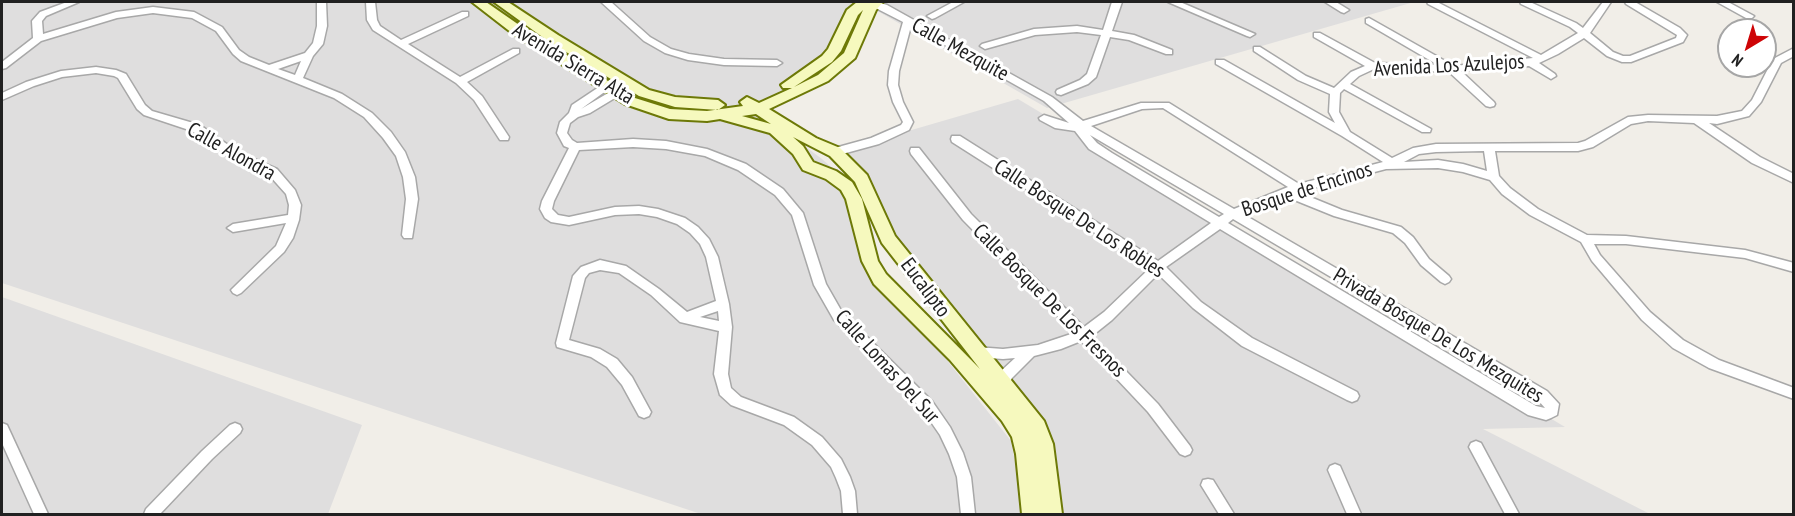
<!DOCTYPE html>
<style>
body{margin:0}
#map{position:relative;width:1795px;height:516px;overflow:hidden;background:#f1eee8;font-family:"PT Sans Narrow",sans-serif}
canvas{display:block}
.frame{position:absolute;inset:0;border:3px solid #212121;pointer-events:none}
.north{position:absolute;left:1717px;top:18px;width:60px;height:60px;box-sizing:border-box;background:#fff;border:2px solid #a6a6a6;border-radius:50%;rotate:218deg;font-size:16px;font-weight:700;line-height:24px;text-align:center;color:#212121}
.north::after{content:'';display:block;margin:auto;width:21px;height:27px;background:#ce0406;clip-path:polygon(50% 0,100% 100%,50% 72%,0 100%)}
</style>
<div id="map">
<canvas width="1795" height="516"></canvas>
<div class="frame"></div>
<div class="north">N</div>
</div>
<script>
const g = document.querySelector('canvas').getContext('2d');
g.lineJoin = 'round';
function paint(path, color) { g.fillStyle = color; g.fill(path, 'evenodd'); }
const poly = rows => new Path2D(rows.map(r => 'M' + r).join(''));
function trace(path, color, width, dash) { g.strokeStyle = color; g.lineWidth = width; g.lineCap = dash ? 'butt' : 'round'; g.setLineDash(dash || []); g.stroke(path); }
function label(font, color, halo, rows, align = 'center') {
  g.font = font + ' "PT Sans Narrow",sans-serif'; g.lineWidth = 6; g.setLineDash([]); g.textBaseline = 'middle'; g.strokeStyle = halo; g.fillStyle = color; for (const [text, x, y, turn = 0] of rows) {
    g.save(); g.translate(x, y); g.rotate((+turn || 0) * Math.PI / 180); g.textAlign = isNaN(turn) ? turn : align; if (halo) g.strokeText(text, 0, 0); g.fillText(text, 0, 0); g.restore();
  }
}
paint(poly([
 [2,2,1414,2,1047,108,867,5,848,38,839,59,807,91,756,110,822,159,859,192,878,273,1011,441,1025,514,701,514,2,283],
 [1018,99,1565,427,1483,429,1650,514,1064,514,843,150],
 [2,297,362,425,328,514,2,514]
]), '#dfdede');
const street = poly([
 [67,2,79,2,46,16,42,21,43,34,116,12,153,7,194,12,222,27,239,50,249,57,269,65,305,53,313,43,317,26,317,2,326,2,327,26,323,44,313,56,303,78,342,94,372,113,391,132,405,152,415,177,418,199,412,238,404,238,402,235,406,199,403,177,396,156,383,138,364,117,334,98,241,61,233,54,216,31,192,18,153,13,117,18,41,41,6,68,2,69,2,62,33,38,32,21,40,12,67,2],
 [301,61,295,75,278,69,301,61],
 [366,2,375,2,377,20,380,26,401,40,462,12,468,12,468,16,408,44,460,77,513,49,519,49,519,53,467,82,482,96,509,137,508,140,500,140,474,100,456,83,373,30,367,20,366,2],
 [601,2,611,2,650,37,671,49,689,54,724,59,777,60,782,63,777,66,724,65,688,60,665,53,644,41,601,2],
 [864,2,877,2,887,5,1052,97,1083,121,1141,103,1169,103,1299,184,1383,162,1342,136,1216,64,1216,60,1224,60,1335,123,1329,112,1330,94,1298,80,1254,51,1254,47,1260,47,1306,76,1334,88,1351,72,1365,66,1314,37,1314,33,1320,33,1375,63,1438,65,1366,23,1366,19,1369,18,1454,66,1533,58,1428,4,1427,2,1437,2,1541,55,1578,33,1570,27,1521,4,1520,2,1530,2,1576,23,1583,28,1603,2,1611,2,1590,33,1613,52,1623,56,1630,56,1676,38,1677,35,1626,4,1625,2,1635,2,1680,28,1687,35,1683,42,1631,62,1622,62,1607,56,1584,38,1558,54,1539,63,1555,74,1556,76,1551,79,1529,66,1461,71,1494,102,1495,104,1494,106,1490,107,1486,106,1449,72,1374,69,1359,76,1350,84,1431,129,1430,132,1422,132,1344,89,1340,93,1339,112,1350,132,1392,158,1413,148,1436,144,1578,143,1585,141,1628,117,1648,115,1717,116,1742,111,1752,100,1773,59,1794,48,1794,56,1781,63,1761,102,1749,116,1717,124,1709,123,1760,157,1794,174,1794,183,1752,163,1694,123,1648,121,1631,124,1593,147,1578,151,1495,151,1499,176,1510,188,1538,209,1587,235,1626,236,1745,250,1794,263,1794,272,1745,258,1626,244,1594,244,1600,255,1650,312,1683,340,1719,360,1794,388,1794,399,1709,368,1673,348,1642,320,1592,261,1581,242,1530,215,1502,194,1490,180,1463,172,1438,168,1386,169,1298,192,1342,210,1401,227,1413,237,1429,259,1449,276,1451,279,1449,282,1445,284,1441,282,1421,265,1405,243,1393,233,1334,216,1287,197,1243,214,1547,391,1559,404,1557,415,1551,418,1546,420,1528,415,1220,229,1166,267,1201,302,1252,338,1357,392,1359,396,1357,400,1352,402,1347,400,1242,346,1193,308,1158,274,1112,320,1092,336,1158,404,1190,446,1192,450,1190,454,1185,456,1180,454,1148,412,1081,341,1061,349,1034,356,1012,378,1007,387,1002,389,997,387,995,383,1002,370,1015,358,1003,359,976,357,971,356,970,352,971,348,976,347,1003,349,1038,345,1074,333,963,220,911,154,910,151,911,148,919,148,971,214,1084,327,1104,312,1150,268,952,142,951,139,952,136,960,136,1158,261,1211,223,1089,149,1075,131,1055,128,1040,120,1039,118,1044,115,1069,123,1044,101,911,26,899,71,898,85,903,102,913,122,909,130,879,144,835,156,831,155,830,152,831,149,871,138,901,125,903,122,893,102,888,85,889,71,903,22,864,2],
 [1163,108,1288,187,1234,209,1091,126,1142,109,1163,108],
 [1090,135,1224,214,1219,217,1112,153,1097,143,1090,135],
 [1484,151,1487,171,1463,164,1438,160,1404,162,1419,154,1436,152,1484,151],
 [1233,219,1537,399,1545,408,1536,406,1228,223,1233,219],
 [953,2,964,2,935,18,932,19,927,16,953,2],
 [1112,2,1122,2,1112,31,1134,35,1172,50,1172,54,1166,54,1129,40,1110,37,1096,77,1088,84,1061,95,1057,94,1056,92,1057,90,1080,80,1087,74,1101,35,1077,32,1035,35,985,49,980,46,982,44,1034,29,1077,26,1103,30,1112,2],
 [1168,2,1180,2,1255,34,1250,37,1247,36,1168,2],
 [1325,2,1336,2,1349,10,1344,13,1341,12,1325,2],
 [1717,2,1728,2,1754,16,1752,18,1746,18,1717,2],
 [96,67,116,70,126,74,145,105,152,111,200,125,238,152,277,169,295,190,301,205,299,220,293,238,284,252,241,293,237,295,233,293,231,290,276,246,286,223,233,232,227,228,233,224,288,215,289,205,286,194,269,175,230,158,192,131,144,115,137,109,118,78,114,76,96,73,62,77,34,86,2,100,2,93,26,82,61,71,96,67],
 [617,75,622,78,621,80,581,109,625,83,633,83,633,87,590,113,578,117,570,123,567,133,572,140,577,143,633,139,666,141,707,149,746,164,783,189,803,213,826,284,842,312,932,401,950,427,963,453,971,477,975,514,961,514,957,477,949,454,940,435,922,409,834,320,814,285,792,215,775,195,738,170,705,156,666,149,633,147,579,150,554,201,552,209,558,215,569,217,615,207,639,206,658,209,685,218,698,227,709,239,718,257,729,304,732,327,728,374,731,388,741,397,794,417,822,437,841,459,850,477,855,491,857,514,843,514,841,491,836,478,831,467,812,445,784,425,731,405,720,395,714,374,719,331,680,322,651,295,619,273,600,270,589,273,585,278,569,340,600,349,617,359,632,377,651,412,649,416,644,418,639,416,622,385,607,367,591,357,557,347,556,343,573,276,581,267,600,260,626,266,659,289,687,312,716,301,706,257,700,244,690,233,677,224,657,217,639,214,615,215,569,225,551,222,545,218,540,209,542,201,569,148,564,146,557,133,560,122,569,113,572,105,617,75],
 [718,311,719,321,700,317,718,311],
 [2,423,7,425,48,514,34,514,2,443,2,423],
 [235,423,240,425,242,429,240,433,212,459,160,514,144,514,146,509,202,451,230,425,235,423],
 [1476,441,1481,443,1519,514,1505,514,1469,447,1471,443,1476,441],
 [1335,464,1340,466,1361,514,1347,514,1328,470,1330,466,1335,464],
 [1208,479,1213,480,1234,514,1219,514,1201,485,1203,480,1208,479]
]);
const secondary = poly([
 [472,2,486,2,522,27,635,98,670,109,707,111,743,106,740,102,747,97,759,103,792,88,783,88,781,85,822,56,828,49,847,10,857,2,883,2,876,10,855,58,828,81,769,109,816,138,840,148,867,175,895,236,1044,421,1053,444,1062,514,1022,514,1016,454,1012,437,1002,421,950,360,874,284,862,261,846,199,841,190,826,179,803,170,793,154,770,133,720,119,707,121,669,119,625,104,512,33,472,2],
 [863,10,844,53,818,75,794,87,832,62,841,51,858,15,863,10],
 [756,114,771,124,742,116,756,114],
 [793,137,830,156,855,182,882,243,980,369,886,274,878,261,862,199,852,182,836,171,813,162,803,146,793,137],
 [494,2,508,2,558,35,649,90,675,97,718,100,725,105,718,110,675,107,639,96,548,41,494,2]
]);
trace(street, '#a8a8a8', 3);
trace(secondary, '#6d7907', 4);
paint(street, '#fff');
paint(secondary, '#f6f9be');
label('21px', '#212121', '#fff', [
 ["Calle Mezquite",960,50,29],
 ["Avenida Sierra Alta",573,64,31],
 ["Avenida Los Azulejos",1449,66,-3],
 ["Calle Alondra",231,152,29],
 ["Bosque de Encinos",1307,190,-18],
 ["Calle Bosque De Los Robles",1079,219,33],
 ["Eucalipto",925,288,53],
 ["Calle Bosque De Los Fresnos",1049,301,45],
 ["Privada Bosque De Los Mezquites",1438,336,31],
 ["Calle Lomas Del Sur",887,367,48]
]);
</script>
